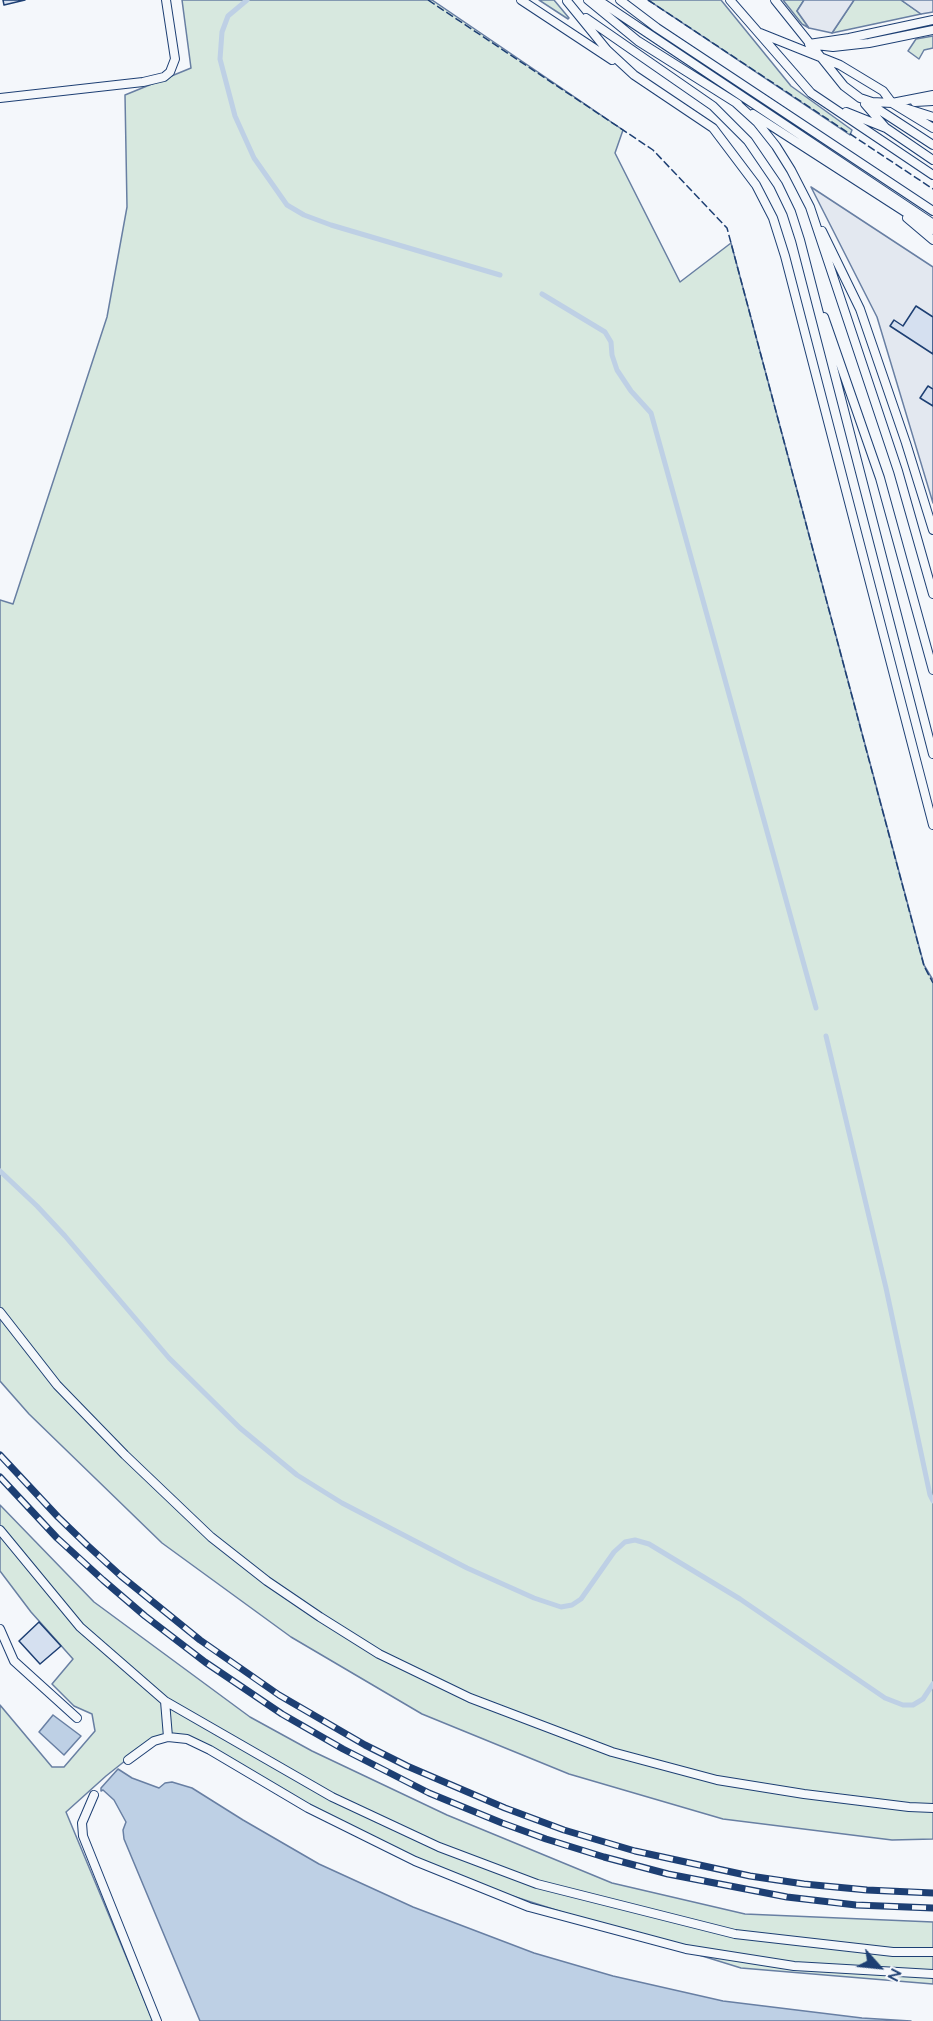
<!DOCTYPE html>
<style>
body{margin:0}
#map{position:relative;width:933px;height:2021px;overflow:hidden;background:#f4f7fb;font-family:Mulish,sans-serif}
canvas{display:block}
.north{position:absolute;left:849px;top:1937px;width:60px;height:60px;-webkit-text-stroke:4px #f4f7fb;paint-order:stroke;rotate:117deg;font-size:16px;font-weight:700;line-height:24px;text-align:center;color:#1d3f73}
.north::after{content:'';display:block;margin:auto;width:21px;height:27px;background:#1d3f73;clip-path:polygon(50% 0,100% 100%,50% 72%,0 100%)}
</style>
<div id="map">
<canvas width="933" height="2021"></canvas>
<div class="north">N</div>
</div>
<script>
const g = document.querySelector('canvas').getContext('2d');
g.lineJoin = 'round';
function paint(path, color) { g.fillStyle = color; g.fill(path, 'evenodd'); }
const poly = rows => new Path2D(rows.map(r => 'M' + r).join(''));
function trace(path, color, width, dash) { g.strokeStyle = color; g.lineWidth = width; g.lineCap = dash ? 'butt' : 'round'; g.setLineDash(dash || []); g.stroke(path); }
const green = poly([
 [182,0,432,0,623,130,615,153,680,282,731,243,924,965,933,980,933,1839,892,1840,723,1819,569,1774,422,1714,291,1637,162,1543,29,1414,0,1381,0,600,13,604,107,317,127,207,125,95,191,68,182,0],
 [539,0,554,0,569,18,568,19,539,0],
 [648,0,721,0,791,86,852,130,850,135,648,0],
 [783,0,804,0,797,11,809,28,802,24,783,0],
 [854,0,901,0,921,14,832,33,854,0],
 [933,36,933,48,924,50,919,59,908,51,916,39,933,36],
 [0,1505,94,1602,250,1717,312,1751,447,1815,612,1883,745,1914,933,1922,933,1984,741,1968,615,1929,475,1884,374,1840,184,1740,150,1741,106,1776,66,1812,153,2021,0,2021,0,1705,52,1767,64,1767,95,1731,92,1714,74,1706,52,1684,73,1659,31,1612,0,1571,0,1505]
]);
paint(green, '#d7e8df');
trace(green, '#687fa3', 1.5);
const parking = poly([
 [804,0,854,0,832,33,809,28,797,11,804,0],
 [901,0,933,0,933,12,921,14,901,0],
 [811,187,933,267,933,503,877,317,811,187]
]);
paint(parking, '#e3e8f0');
trace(parking, '#687fa3', 1.5);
const water = poly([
 [53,1715,81,1736,64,1755,39,1732,53,1715],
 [118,1769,132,1778,159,1788,165,1783,172,1782,192,1788,243,1820,319,1864,413,1907,534,1953,613,1976,723,2001,862,2018,911,2021,200,2021,124,1839,123,1830,126,1822,114,1800,103,1790,101,1791,101,1788,118,1769]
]);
paint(water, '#bed0e5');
trace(water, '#687fa3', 1.5);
trace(poly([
 [247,0,228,16,222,32,220,59,235,116,254,158,287,205,304,215,331,225,500,275],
 [542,294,605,332,611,342,612,355,617,370,631,391,651,413,816,1008],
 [826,1036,886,1288,930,1495,933,1501],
 [0,1171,37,1206,65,1236,169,1358,240,1428,297,1475,342,1503,467,1568,534,1598,561,1607,572,1605,581,1599,614,1552,625,1542,635,1540,649,1544,740,1599,885,1698,903,1705,913,1705,923,1699,933,1684]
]), '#bed0e5', 5);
const building = poly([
 [3,0,25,0,4,5,3,0],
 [916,306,933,317,933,354,890,326,894,320,903,326,916,306],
 [928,386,933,389,933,406,920,398,928,386],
 [39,1622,61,1646,40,1664,19,1641,39,1622]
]);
paint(building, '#d5e0f0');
trace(building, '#1d3f73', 1.5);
const service = poly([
 [521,0,612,60],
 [588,0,638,41,738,104],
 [598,0,932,223],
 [620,0,657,28,933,211],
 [730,0,811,93,933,175],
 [775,0,844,86,860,98,872,102,892,103,933,95],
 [567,1,607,50,634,75,713,128,756,185,773,218,785,256,933,825],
 [586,18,713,106,748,141,778,185,791,212,800,240,933,754],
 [760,33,840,65,883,91,892,103,933,128],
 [809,44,849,38,933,20],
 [816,45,833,47,869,43,933,30],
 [0,98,143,82,164,77,170,72,175,59,166,0],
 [735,102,757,122,776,146,791,170,810,207,898,471,933,594],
 [867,102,933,145],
 [915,102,933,101],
 [865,104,885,127],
 [905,108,933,117],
 [846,112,886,128,933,160],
 [753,114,933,230],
 [907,218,933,240],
 [822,231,860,309,906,443,933,530],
 [824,317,880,478,933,670],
 [0,1312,57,1385,125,1455,211,1537,267,1581,320,1617,379,1654,470,1698,612,1752,717,1780,804,1794,909,1807,933,1808],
 [0,1530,80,1627,165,1701],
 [0,1629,14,1661,77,1718],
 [168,1737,165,1701,332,1797,439,1847,537,1884,735,1934,893,1952,933,1952],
 [128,1760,154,1741,168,1737,187,1739,210,1750,308,1808,415,1861,529,1907,686,1949,794,1966,933,1974],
 [94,1795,82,1823,83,1836,157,2021]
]);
trace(service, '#1d3f73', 10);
trace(service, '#f4f7fb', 8);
const rail = poly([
 [0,1455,58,1517,87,1545,121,1576,200,1640,279,1695,365,1745,407,1766,505,1808,564,1830,635,1851,750,1876,804,1884,867,1890,933,1893],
 [0,1477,57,1538,103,1580,145,1616,205,1662,282,1714,343,1749,429,1793,502,1823,546,1839,604,1857,668,1874,787,1897,856,1905,933,1908]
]);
trace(rail, '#1d3f73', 7);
trace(rail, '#f4f7fb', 4.5, [14]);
trace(poly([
 [428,0,653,150,727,228,924,966,933,983],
 [648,0,933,189]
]), '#1d3f73', 1.5, [8, 3]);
</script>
